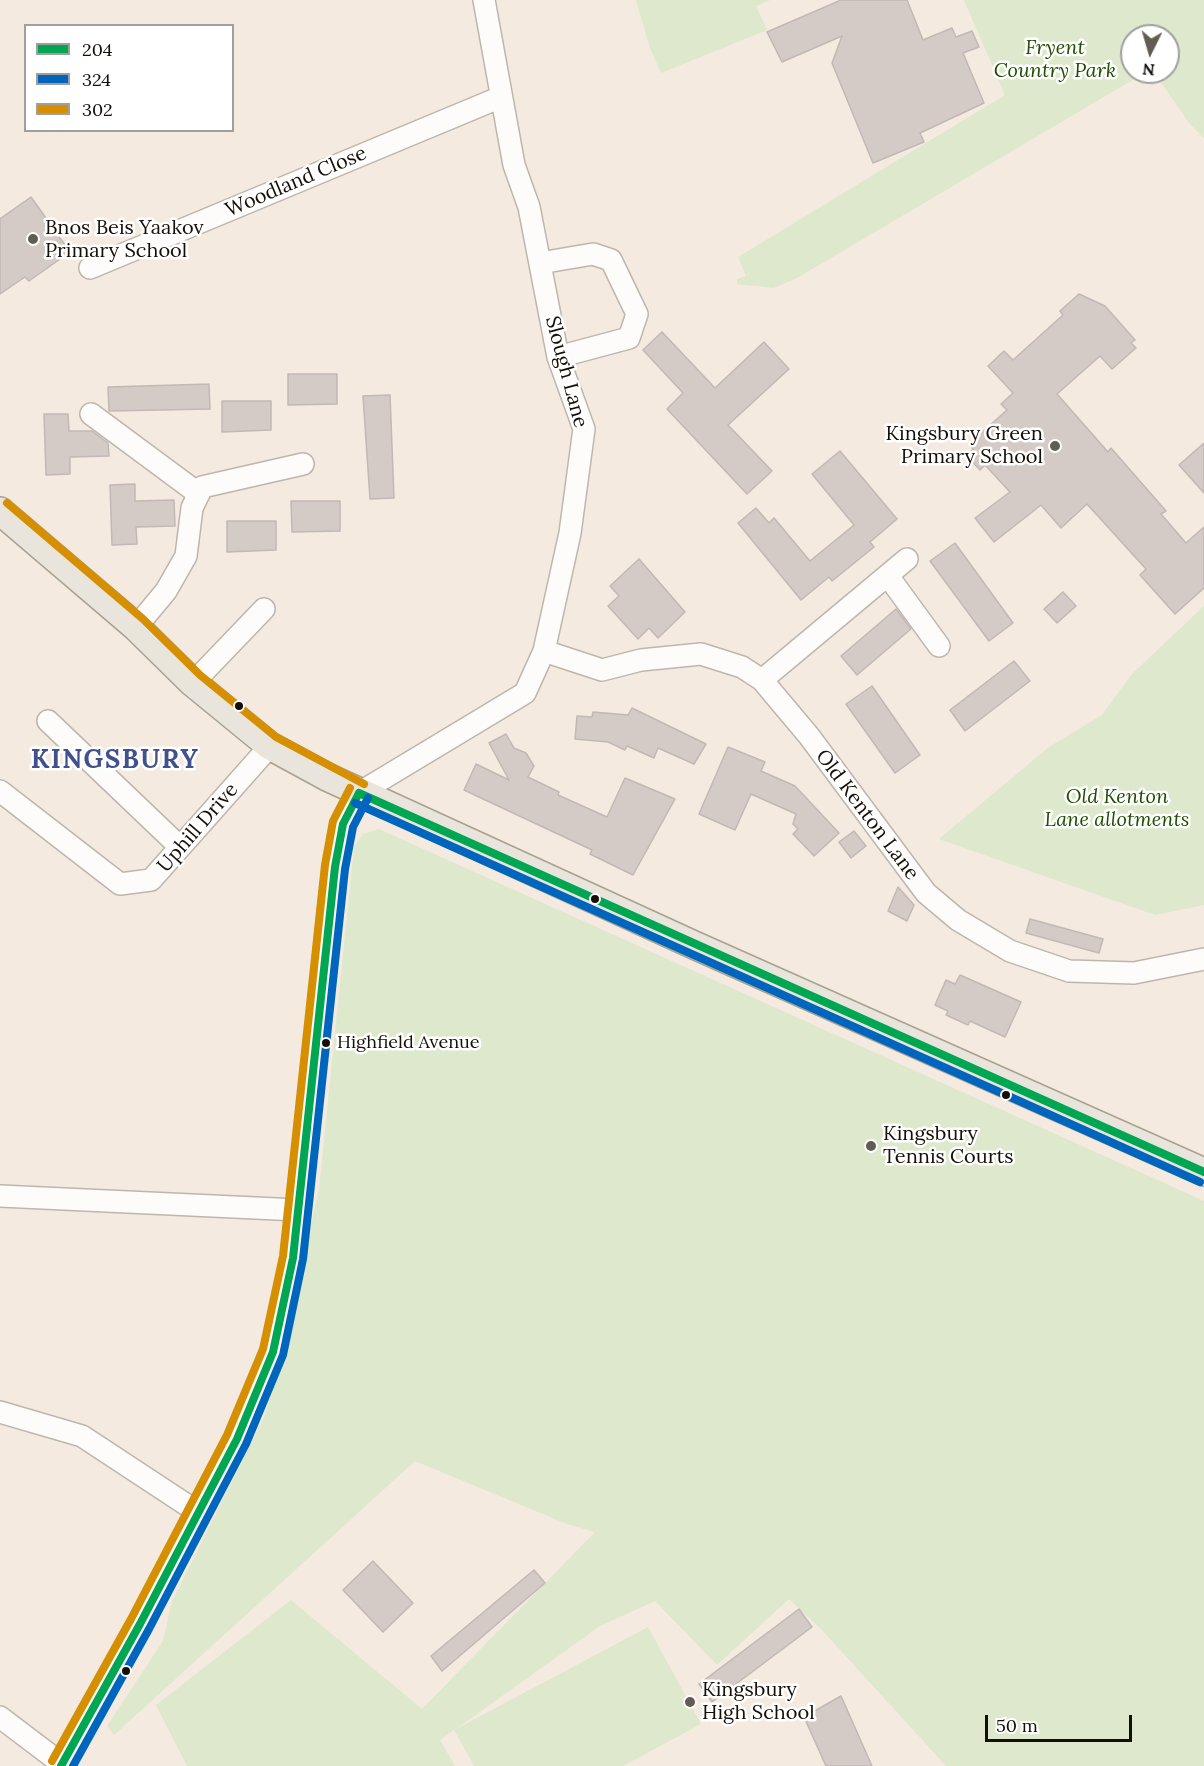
<!DOCTYPE html>
<style>
body{margin:0}
#map{position:relative;width:1204px;height:1766px;overflow:hidden;background:#f4eadf;font-family:Lora,serif}
canvas{display:block}
.legend{position:absolute;left:24px;top:24px;width:210px;height:108px;box-sizing:border-box;background:#fff;border:2px solid #a19f9c;margin:0;padding:8px 10px;list-style:none;font-size:18px;color:#150f08}
.legend li{display:flex;align-items:center;gap:12px;height:30px}
.legend b{width:30px;border:2px solid #a19f9c}
.north{position:absolute;left:1120px;top:24px;width:60px;height:60px;box-sizing:border-box;background:#fff;border:2px solid #a19f9c;border-radius:50%;rotate:185deg;font-size:16px;font-weight:700;line-height:24px;text-align:center;color:#150f08}
.north::after{content:'';display:block;margin:auto;width:21px;height:27px;background:#635c53;clip-path:polygon(50% 0,100% 100%,50% 72%,0 100%)}
.scale{position:absolute;left:985px;top:1715px;width:147px;height:27px;box-sizing:border-box;border:3px solid #150f08;border-top:0;padding-left:8px;font-size:18px;line-height:21px;white-space:nowrap;color:#150f08;-webkit-text-stroke:4px #fff;paint-order:stroke}
</style>
<div id="map">
<canvas width="1204" height="1766"></canvas>
<ul class="legend">
<li><b style="height:8px;background:#00a651"></b>204</li>
<li><b style="height:8px;background:#0065bd"></b>324</li>
<li><b style="height:8px;background:#d58f01"></b>302</li>
</ul>
<div class="north">N</div>
<div class="scale">50 m</div>
</div>
<script>
const g = document.querySelector('canvas').getContext('2d');
g.lineJoin = 'round';
function paint(path, color) { g.fillStyle = color; g.fill(path, 'evenodd'); }
const poly = rows => new Path2D(rows.map(r => 'M' + r).join(''));
function trace(path, color, width, dash) { g.strokeStyle = color; g.lineWidth = width; g.lineCap = dash ? 'butt' : 'round'; g.setLineDash(dash || []); g.stroke(path); }
function label(font, color, halo, rows, align = 'center') {
  g.font = font + ' Lora,serif'; g.lineWidth = 5; g.setLineDash([]); g.textBaseline = 'middle'; g.strokeStyle = halo; g.fillStyle = color; for (const [text, x, y, turn = 0] of rows) {
    g.save(); g.translate(x, y); g.rotate((+turn || 0) * Math.PI / 180); g.textAlign = isNaN(turn) ? turn : align; if (halo) g.strokeText(text, 0, 0); g.fillText(text, 0, 0); g.restore();
  }
}
paint(poly([
 [636,0,770,0,756,6,767,30,661,73,650,48],
 [964,0,1204,0,1204,138,1189,123,1154,72,1168,72,1168,36,1132,36,1132,72,1146,72,797,278,774,288,737,284,737,279,746,276,738,257,1005,95],
 [1204,606,1204,905,1155,915,939,839,1049,747,1102,715,1131,675],
 [379,829,1204,1201,1204,1766,946,1766,821,1629,789,1599,717,1665,655,1601,600,1626,456,1729,648,1627,701,1724,623,1766,474,1766,454,1730,440,1740,455,1766,187,1766,156,1705,291,1600,422,1709,595,1532,567,1524,415,1461,114,1735,107,1726,163,1641,172,1601,264,1418,282,1355,319,1189,354,847,363,834]
]), '#dde8cd');
const building = poly([
 [841,0,907,0,923,40,952,28,956,37,972,31,979,47,963,53,984,103,920,133,924,142,873,163,832,63,842,36,782,62,767,32,841,0],
 [31,197,70,252,29,281,25,277,0,294,0,219,31,197],
 [1079,294,1105,306,1135,340,1131,343,1136,348,1112,369,1100,356,1057,394,1108,452,1111,448,1166,511,1161,514,1186,543,1204,527,1204,588,1175,614,1140,575,1146,569,1087,504,1061,528,1041,505,994,542,975,518,1010,492,985,465,980,470,967,456,973,449,969,444,1007,410,1001,404,1013,393,988,366,1004,351,1013,360,1063,315,1060,311,1079,294],
 [662,332,715,388,764,342,789,369,728,425,772,471,747,494,667,409,683,393,643,350,662,332],
 [288,374,337,374,337,404,288,405,288,374],
 [209,384,210,409,109,411,108,387,209,384],
 [390,395,394,498,370,499,363,396,390,395],
 [222,401,271,401,271,430,222,432,222,401],
 [44,414,68,414,69,431,92,431,108,443,109,456,70,457,70,474,46,475,44,414],
 [1204,443,1204,493,1179,465,1204,443],
 [840,451,897,519,870,542,874,547,832,581,829,577,801,600,738,523,756,508,769,523,774,518,810,561,854,525,812,474,840,451],
 [135,484,135,501,174,500,175,526,136,527,137,544,112,545,110,485,135,484],
 [291,501,340,501,340,531,292,532,291,501],
 [227,521,276,521,276,550,227,552,227,521],
 [955,543,1013,623,989,641,930,561,955,543],
 [639,559,685,612,658,638,649,628,638,639,608,606,619,596,610,586,639,559],
 [1063,592,1076,606,1057,623,1044,609,1063,592],
 [896,609,911,629,857,675,841,656,896,609],
 [1014,661,1030,681,965,731,950,710,1014,661],
 [872,686,920,755,895,773,846,704,872,686],
 [632,708,706,744,694,764,658,748,654,758,627,746,625,750,608,742,575,739,577,716,592,717,593,712,628,715,632,708],
 [506,734,514,748,526,753,534,766,528,777,559,792,558,795,607,817,625,778,675,799,633,875,590,854,592,850,464,790,476,764,509,780,489,743,506,734],
 [728,747,765,762,761,771,795,786,839,833,814,856,793,834,798,829,793,824,796,814,751,794,735,830,699,814,728,747],
 [854,831,866,846,851,858,839,842,854,831],
 [898,887,914,905,907,921,888,911,898,887],
 [1030,919,1103,939,1099,953,1026,933,1030,919],
 [960,975,1021,1002,1005,1037,970,1021,968,1025,946,1015,948,1011,935,1005,946,980,955,984,960,975],
 [373,1561,413,1603,383,1632,343,1590,373,1561],
 [534,1570,545,1583,442,1671,431,1656,534,1570],
 [799,1609,812,1627,712,1702,699,1684,799,1609],
 [841,1696,872,1766,826,1766,804,1717,841,1696]
]);
paint(building, '#d4cbc7');
trace(building, '#c2b8b5', 1.5);
const minor = poly([
 [540,263,593,254,611,260,637,314,629,338,558,357],
 [90,268,501,97],
 [91,414,199,494],
 [888,576,939,646],
 [136,627,166,591,186,556,192,508,202,487,303,464],
 [544,651,602,670,641,660,701,654,742,667,762,680,809,736,926,893,958,920,1010,951,1069,971,1134,973,1204,959],
 [762,680,907,559],
 [193,683,264,609],
 [48,721,180,847],
 [0,791,120,884,151,880,270,746],
 [0,1196,298,1210],
 [0,1412,82,1436,199,1513],
 [0,1717,62,1764],
 [61,1766,140,1624,237,1439,273,1352,293,1258,330,896,343,824,359,793,525,693,544,651,570,533,584,429,558,357,529,207,514,165,484,0]
]);
const major = poly([
 [0,511,136,627,193,683,270,746,327,777,694,945,1204,1172]
]);
trace(minor, '#beb6ad', 24);
trace(major, '#a9a08e', 30);
trace(minor, '#fdfcfa', 21);
trace(major, '#e9e5dc', 27);
trace(poly([
 [359,793,1204,1172],
 [61,1766,140,1624,237,1439,273,1352,293,1258,335,867,343,824,359,793]
]), '#00a651', 8);
trace(poly([
 [355,803,1200,1182],
 [73,1766,149,1629,246,1444,283,1355,303,1259,345,869,353,827,368,798]
]), '#0065bd', 8);
trace(poly([
 [7,503,143,619,200,675,276,737,364,784],
 [52,1761,131,1619,227,1435,263,1349,283,1256,325,865,333,821,350,788]
]), '#d58f01', 8);
for (const [x, y, r, color] of [
 [33,239,6,"#635c53"],
 [1055,446,6,"#635c53"],
 [239,706,5,"#150f08"],
 [595,899,5,"#150f08"],
 [326,1043,5,"#150f08"],
 [1006,1095,5,"#150f08"],
 [871,1146,6,"#635c53"],
 [126,1671,5,"#150f08"],
 [690,1702,6,"#635c53"]
]) { const dot = new Path2D(); dot.arc(x, y, r, 0, 2 * Math.PI); g.fillStyle = color; g.fill(dot); trace(dot, '#fff', 2); }
label('18px', '#150f08', '#fff', [
 ["Highfield Avenue",337,1043]
], 'left');
label('italic 20px', '#1f4e00', '#fff', [
 ["Fryent",1055,48],
 ["Country Park",1055,71],
 ["Old Kenton",1117,797],
 ["Lane allotments",1117,820]
]);
label('20px', '#150f08', '#fff', [
 ["Woodland Close",296,182,-23],
 ["Slough Lane",566,372,75],
 ["Old Kenton Lane",867,815,53],
 ["Uphill Drive",198,828,-49]
]);
label('20px', '#150f08', '#fff', [
 ["Bnos Beis Yaakov",45,228],
 ["Primary School",45,251],
 ["Kingsbury Green",1043,434,"right"],
 ["Primary School",1043,457,"right"],
 ["Kingsbury",883,1134],
 ["Tennis Courts",883,1157],
 ["Kingsbury",702,1690],
 ["High School",702,1713]
], 'left');
g.letterSpacing = '1.5px';
label('bold 26px', '#41518d', '#fff', [
 ["KINGSBURY",115,761]
]);
g.letterSpacing = '0px';
</script>
